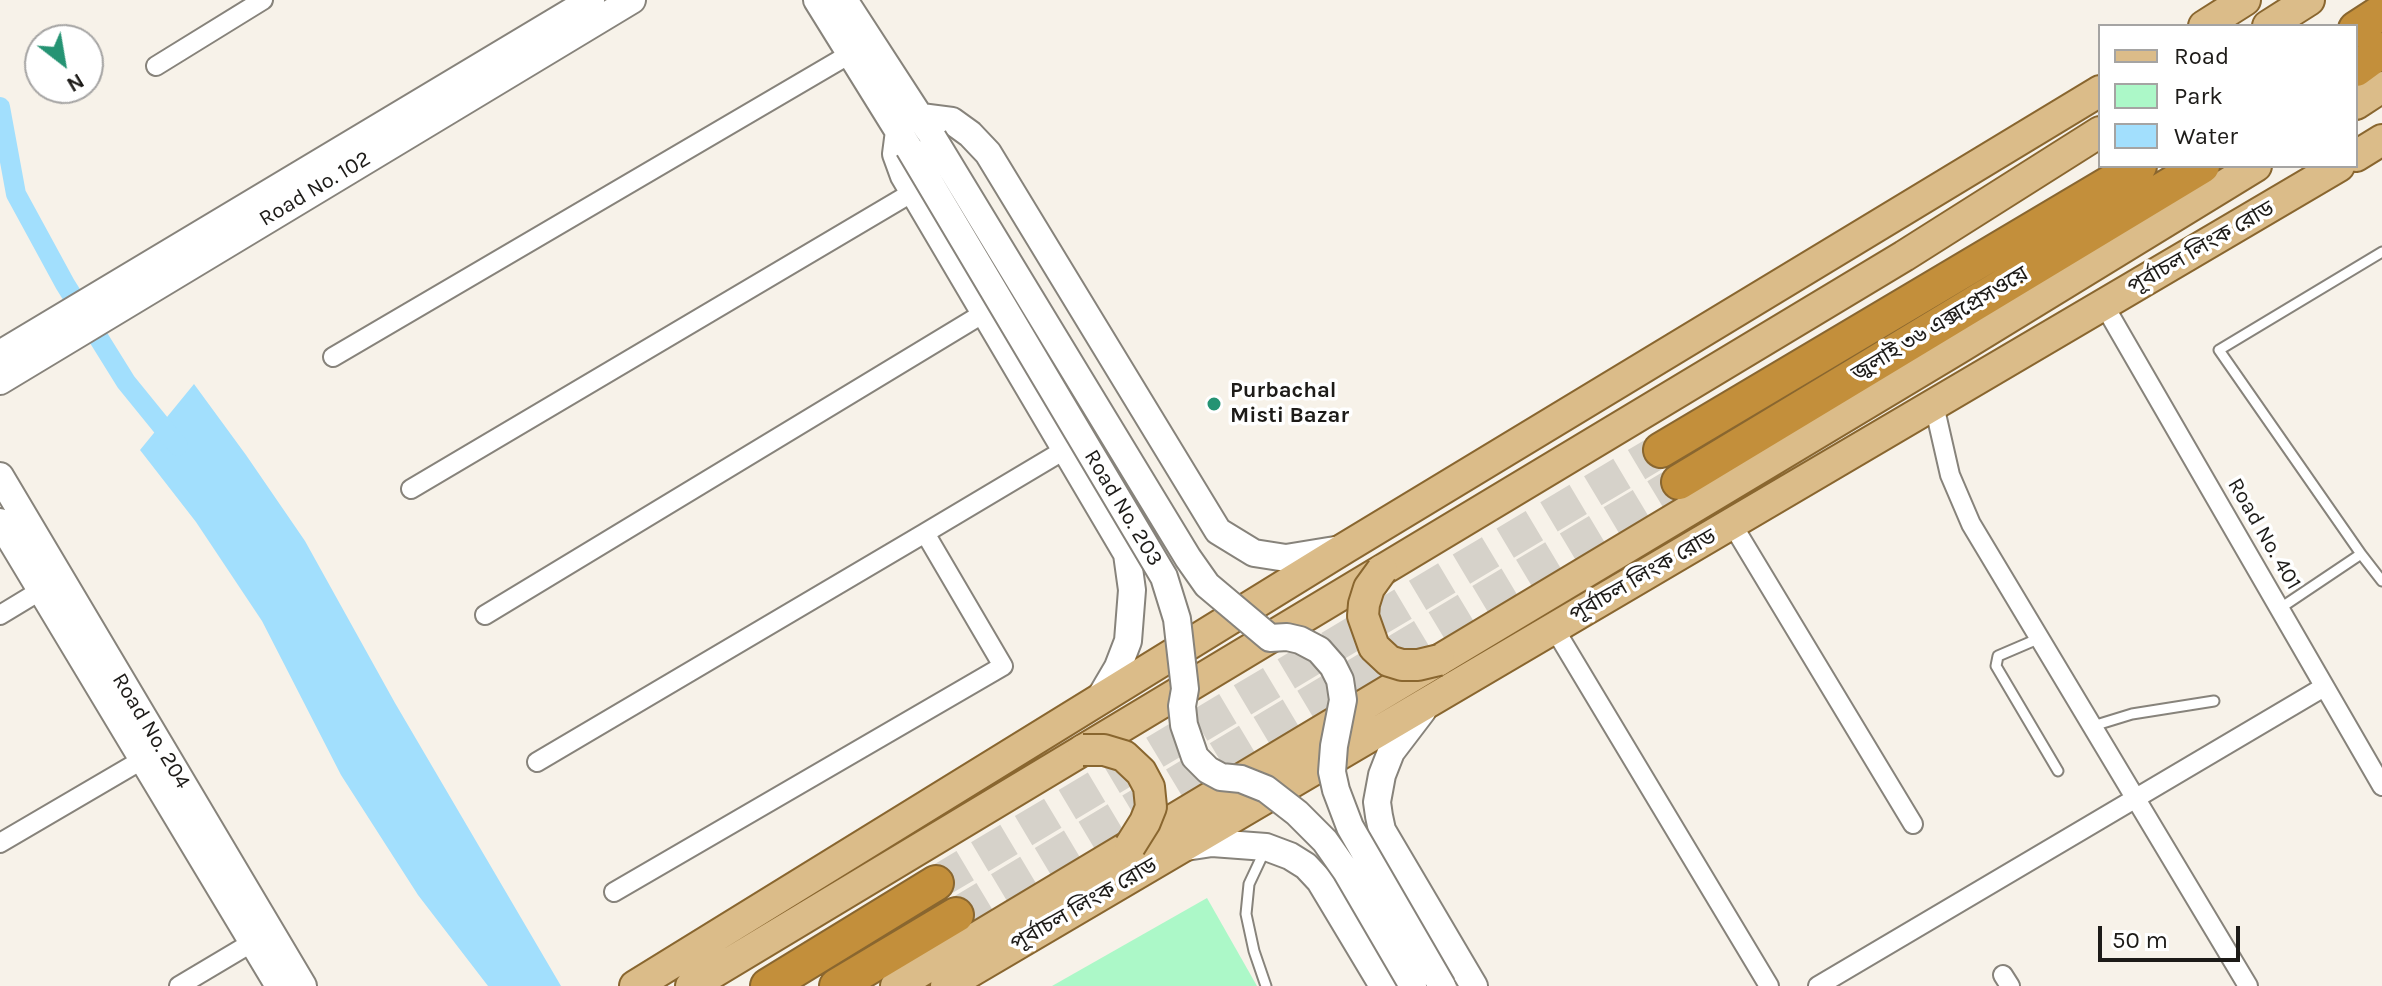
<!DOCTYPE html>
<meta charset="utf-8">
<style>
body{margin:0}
#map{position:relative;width:2382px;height:986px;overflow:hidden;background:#f7f2e9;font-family:Karla,sans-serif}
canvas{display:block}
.legend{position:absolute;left:2098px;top:24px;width:260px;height:144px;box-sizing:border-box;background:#fff;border:2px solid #a5a4a3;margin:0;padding:10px 14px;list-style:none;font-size:24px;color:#1d1b18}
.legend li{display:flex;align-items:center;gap:16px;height:40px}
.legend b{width:40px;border:2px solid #a5a4a3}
.north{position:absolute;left:24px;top:24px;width:80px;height:80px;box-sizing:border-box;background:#fff;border:2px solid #a5a4a3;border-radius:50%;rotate:149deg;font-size:22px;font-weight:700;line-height:32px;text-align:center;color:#1d1b18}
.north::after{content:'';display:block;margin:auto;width:28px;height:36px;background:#259373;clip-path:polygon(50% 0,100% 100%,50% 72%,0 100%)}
.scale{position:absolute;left:2098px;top:926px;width:142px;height:36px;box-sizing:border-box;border:4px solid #1d1b18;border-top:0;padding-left:10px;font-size:24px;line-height:28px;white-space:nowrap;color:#1d1b18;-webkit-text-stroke:6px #fff;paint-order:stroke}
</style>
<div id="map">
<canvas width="2382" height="986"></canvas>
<ul class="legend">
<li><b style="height:10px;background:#dbbc89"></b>Road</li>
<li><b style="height:22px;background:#acf8c8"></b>Park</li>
<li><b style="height:22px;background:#a2dffd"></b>Water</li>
</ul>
<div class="north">N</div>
<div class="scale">50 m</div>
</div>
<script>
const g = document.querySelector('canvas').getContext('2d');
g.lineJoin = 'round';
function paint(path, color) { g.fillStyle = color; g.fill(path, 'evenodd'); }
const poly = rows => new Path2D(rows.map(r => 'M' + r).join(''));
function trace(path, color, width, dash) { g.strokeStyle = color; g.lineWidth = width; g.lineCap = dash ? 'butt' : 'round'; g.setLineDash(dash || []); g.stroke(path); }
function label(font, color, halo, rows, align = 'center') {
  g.font = font + ' Karla,"Noto Sans Bengali",sans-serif'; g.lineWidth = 7; g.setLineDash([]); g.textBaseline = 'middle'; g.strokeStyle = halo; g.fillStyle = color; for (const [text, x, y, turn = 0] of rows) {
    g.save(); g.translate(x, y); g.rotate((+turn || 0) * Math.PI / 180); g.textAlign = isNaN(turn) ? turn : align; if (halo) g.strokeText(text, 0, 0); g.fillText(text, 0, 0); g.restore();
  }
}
paint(poly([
 [1207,898,1257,986,1052,986]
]), '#acf8c8');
paint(poly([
 [194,384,246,455,305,541,395,703,561,986,488,986,418,895,341,775,262,621,196,522,140,450]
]), '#a2dffd');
trace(poly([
 [0,107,16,194,65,284,126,382,178,446]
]), '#a2dffd', 20);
trace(poly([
 [936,883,1661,450],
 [956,915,1679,482]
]), '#d6d2ca', 34, [34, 17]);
const lane = poly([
 [2361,554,2219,350,2382,252],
 [2279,609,2361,554,2382,581],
 [2040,638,1998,656,1996,666,2058,771],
 [2093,726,2132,714,2214,701],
 [1265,850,1249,884,1246,914,1254,951,1266,986]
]);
const street = poly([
 [156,66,263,0],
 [2104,305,2382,786],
 [333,357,850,54],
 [1934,405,1950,475,1971,524,2248,986],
 [411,489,913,192],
 [1732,524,1913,824],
 [925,533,1066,449],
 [0,615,48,586],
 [485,615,984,313],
 [1554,628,1769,986],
 [537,762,925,533,1003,666,614,892],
 [0,843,152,754],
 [2003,975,2010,986],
 [179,986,263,936],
 [1818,986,2324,687]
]);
const secondary = poly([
 [817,0,907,145],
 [844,0,929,131],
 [921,117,952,121,970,134,988,153,1218,531,1254,553,1286,558,1341,549],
 [899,131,896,154,904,176,1127,554,1132,590,1128,641,1118,667,1098,701],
 [0,354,591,0],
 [0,381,632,0],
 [0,476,303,986],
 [0,522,279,986],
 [1423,710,1391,752,1382,775,1377,802,1379,816,1382,830,1474,986],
 [1186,847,1212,843,1266,847,1290,856,1306,866,1320,881,1383,986]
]);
const primary = poly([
 [2204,26,2245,0],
 [2268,26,2309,0],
 [2356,104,2382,87],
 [2356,156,2382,140],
 [635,986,1345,548,2100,91],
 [691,986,1904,256,2100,132],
 [896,986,1959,348,2256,166],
 [946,986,2339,166]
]);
const highway = poly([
 [2356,29,2382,12],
 [2356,69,2382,50],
 [1661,450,2139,166],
 [1679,482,2202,166],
 [768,986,936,883],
 [837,986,956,915]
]);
trace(lane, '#87837b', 13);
trace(street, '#87837b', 22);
trace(secondary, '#87837b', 30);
trace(primary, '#89662f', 34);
trace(highway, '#89662f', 38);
trace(lane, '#fff', 9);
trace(street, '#fff', 18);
trace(secondary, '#fff', 26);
trace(primary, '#dbbc89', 30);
trace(highway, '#c38f3b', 34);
const secondaryBridge = poly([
 [933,138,1188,558,1207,585,1270,638,1287,637,1300,640,1319,650,1333,666,1340,680,1343,700,1334,746,1332,772,1336,790,1350,827,1442,986],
 [909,148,1164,577,1177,619,1185,689,1182,706,1184,725,1195,757,1208,770,1221,777,1241,779,1266,789,1297,813,1325,841,1346,871,1413,986]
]);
const primaryBridge = poly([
 [1382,570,1369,588,1364,604,1363,616,1374,647,1389,661,1402,665,1418,665,1439,660],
 [1083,750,1104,750,1124,756,1141,772,1149,787,1151,807,1145,822,1130,846]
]);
trace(secondaryBridge, '#87837b', 30, []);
trace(primaryBridge, '#89662f', 34, []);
trace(secondaryBridge, '#fff', 26);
trace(primaryBridge, '#dbbc89', 30);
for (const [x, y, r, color] of [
 [1214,404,8,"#259373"]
]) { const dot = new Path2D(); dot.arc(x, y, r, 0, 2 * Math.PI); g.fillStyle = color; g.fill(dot); trace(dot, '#fff', 3); }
label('22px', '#1d1b18', '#fff', [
 ["Road No. 102",315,189,-31],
 ["পূর্বাচল লিংক রোড",2201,248,-30],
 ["জুলাই ৩৬ এক্সপ্রেসওয়ে",1940,324,-31],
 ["Road No. 203",1123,508,59],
 ["Road No. 401",2264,534,60],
 ["পূর্বাচল লিংক রোড",1643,576,-30],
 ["Road No. 204",151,731,59],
 ["পূর্বাচল লিংক রোড",1084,905,-30]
]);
label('bold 22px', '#1d1b18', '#fff', [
 ["Purbachal",1230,391],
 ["Misti Bazar",1230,416]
], 'left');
</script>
